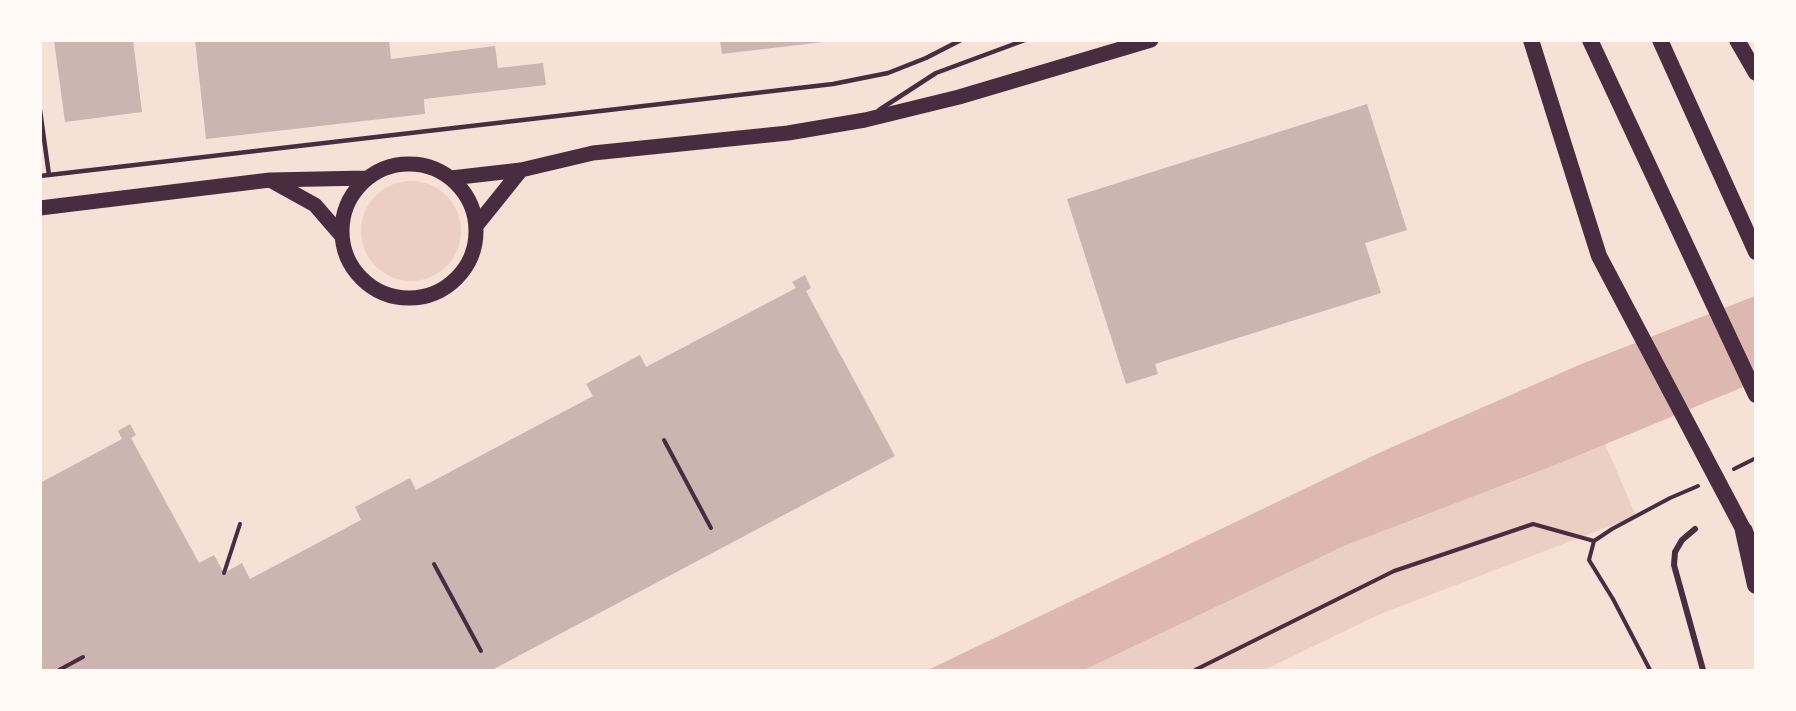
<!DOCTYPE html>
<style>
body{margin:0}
#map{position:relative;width:1796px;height:711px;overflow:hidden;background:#f7e1d7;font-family:Ubuntu,sans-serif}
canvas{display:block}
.frame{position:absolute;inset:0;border:42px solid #fffaf5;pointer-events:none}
</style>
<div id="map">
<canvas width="1796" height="711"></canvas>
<div class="frame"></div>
</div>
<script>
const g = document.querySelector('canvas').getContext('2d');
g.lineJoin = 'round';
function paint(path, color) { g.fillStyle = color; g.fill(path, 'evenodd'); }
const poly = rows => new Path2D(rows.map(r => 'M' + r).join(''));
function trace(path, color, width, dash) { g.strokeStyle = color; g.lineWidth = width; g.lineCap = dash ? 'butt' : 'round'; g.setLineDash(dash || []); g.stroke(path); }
paint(poly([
 '361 231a50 50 0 1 1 100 0a50 50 0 1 1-100 0Z',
 [1605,444,1636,516,1378,615,1264,670,1084,670,1344,546]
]), '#ebcfc5');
paint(poly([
 [1755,296,1755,382,1560,463,1344,546,1084,670,928,670,1381,452,1579,365]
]), '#dcb8b0');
paint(poly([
 [54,40,133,40,142,112,65,122],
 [195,40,389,40,391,59,495,46,498,68,543,63,546,85,424,99,425,114,206,139],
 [720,40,823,40,823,42,722,54],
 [1367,104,1407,230,1365,243,1381,293,1155,364,1158,374,1126,384,1067,199],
 [805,275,811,288,806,291,895,456,492,670,40,670,40,483,122,439,118,431,130,424,136,435,131,438,199,563,214,555,224,573,242,563,250,579,361,520,355,507,410,478,416,490,593,396,586,384,640,355,646,367,796,288,792,282]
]), '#ccb4b1');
trace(poly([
 [664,440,711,528],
 [1734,469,1756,458],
 [434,564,481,651],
 [224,573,240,524],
 [59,670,83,657],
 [1195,670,1394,571,1533,524,1594,541],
 [1650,670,1613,599,1589,560,1594,541,1612,529,1670,498,1698,486]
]), '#4a2c40', 4);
trace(poly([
 [40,110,49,175],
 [879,110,936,73,1025,40],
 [40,176,833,84,888,73,926,58,961,40]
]), '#4a2c40', 4.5);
trace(poly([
 [1695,529,1682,540,1675,552,1674,565,1703,670]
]), '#4a2c40', 6);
trace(poly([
 '342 231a67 67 0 1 1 134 0a67 67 0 1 1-134 0Z',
 [451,178,521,170,593,153,788,133,865,120,959,97,1151,40],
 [270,180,315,205,341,235],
 [40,208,270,180,366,178],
 [476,226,521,170]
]), '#4a2c40', 15);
trace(poly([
 [1531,40,1599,256,1750,542],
 [1590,40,1756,395],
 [1660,40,1756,252],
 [1737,40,1756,73]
]), '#4a2c40', 16);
trace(poly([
 [1744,531,1756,585]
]), '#4a2c40', 18);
</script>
